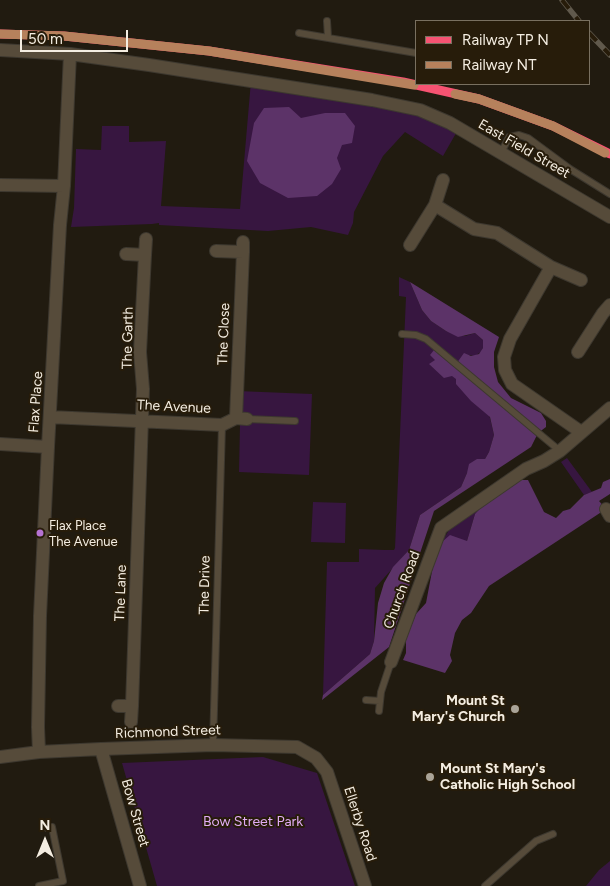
<!DOCTYPE html>
<style>
body{margin:0}
#map{position:relative;width:610px;height:886px;overflow:hidden;background:#211b10;font-family:Figtree,sans-serif}
canvas{display:block}
.legend{position:absolute;left:415px;top:20px;width:175px;height:65px;box-sizing:border-box;background:#271c0a;border:1px solid #797060;margin:0;padding:6px 9px;list-style:none;font-size:15px;color:#f4ede1}
.legend li{display:flex;align-items:center;gap:10px;height:25px}
.legend b{width:25px;border:1px solid #797060}
.north{position:absolute;left:20px;top:816px;width:50px;height:50px;-webkit-text-stroke:4px #271c0a;paint-order:stroke;rotate:0deg;font-size:14px;font-weight:700;line-height:20px;text-align:center;color:#f4ede1}
.north::after{content:'';display:block;margin:auto;width:18px;height:22px;background:#f4ede1;clip-path:polygon(50% 0,100% 100%,50% 72%,0 100%)}
.scale{position:absolute;left:20px;top:30px;width:108px;height:22px;box-sizing:border-box;border:2px solid #f4ede1;border-top:0;padding-left:6px;font-size:15px;line-height:18px;white-space:nowrap;color:#f4ede1;-webkit-text-stroke:4px #271c0a;paint-order:stroke}
</style>
<div id="map">
<canvas width="610" height="886"></canvas>
<ul class="legend">
<li><b style="height:6px;background:#f65372"></b>Railway TP N</li>
<li><b style="height:6px;background:#b6815c"></b>Railway NT</li>
</ul>
<div class="north">N</div>
<div class="scale">50 m</div>
</div>
<script>
const g = document.querySelector('canvas').getContext('2d');
g.lineJoin = 'round';
function paint(path, color) { g.fillStyle = color; g.fill(path, 'evenodd'); }
const poly = rows => new Path2D(rows.map(r => 'M' + r).join(''));
function trace(path, color, width, dash) { g.strokeStyle = color; g.lineWidth = width; g.lineCap = dash ? 'butt' : 'round'; g.setLineDash(dash || []); g.stroke(path); }
function label(font, color, halo, rows, align = 'center') {
  g.font = font + ' Figtree,sans-serif'; g.lineWidth = 4; g.setLineDash([]); g.textBaseline = 'middle'; g.strokeStyle = halo; g.fillStyle = color; for (const [text, x, y, turn = 0] of rows) {
    g.save(); g.translate(x, y); g.rotate((+turn || 0) * Math.PI / 180); g.textAlign = isNaN(turn) ? turn : align; if (halo) g.strokeText(text, 0, 0); g.fillText(text, 0, 0); g.restore();
  }
}
paint(poly([
 [251,81,372,100,459,128,443,156,405,132,383,156,354,212,353,223,348,235,311,227,268,231,159,225,159,223,152,224,71,227,74,208,76,149,101,150,102,126,129,126,129,142,166,141,161,206,240,209],
 [399,277,410,282,422,310,431,321,446,331,465,336,475,333,483,340,483,348,482,351,475,356,468,355,490,418,494,435,489,452,485,459,467,473,461,487,420,515,409,550,375,588,374,641,370,654,323,695,327,562,359,562,359,549,385,550,394,550,395,548,406,297,399,296],
 [237,391,312,394,309,475,239,472,240,425,236,418],
 [567,458,592,492,584,495,561,462],
 [491,499,475,514,467,541,442,542,449,530,459,520],
 [313,502,346,503,345,543,311,542],
 [263,757,317,773,355,886,157,886,122,763],
 [610,861,610,886,586,886,599,870]
]), '#371640');
paint(poly([
 [289,107,301,118,325,113,345,113,355,126,352,143,342,145,337,158,341,169,332,184,317,196,288,198,260,183,247,161,254,123,264,108],
 [410,282,499,337,494,352,494,367,498,382,511,398,541,413,546,421,546,427,538,433,531,447,434,511,389,647,322,700,323,695,370,654,374,641,378,603,384,583,393,567,409,550,420,515,461,487,467,473,469,464,477,459,485,459,489,452,494,435,490,417,471,401,456,384,456,379,452,376,444,378,429,364,435,360,430,355,434,350,454,367,464,353,471,356,479,354,483,348,483,340,475,333,458,337,446,331,431,321,422,310],
 [610,479,610,494,599,501,606,509,489,586,471,613,462,620,455,633,450,655,452,661,445,673,403,660,406,653,406,639,416,614,426,603,433,566,442,542,450,535,467,541,475,514,483,505,520,480,528,480,544,512,556,518,563,511,570,509,584,495,601,488,603,482]
]), '#5c3368');
const lane = poly([
 [327,21,328,37],
 [299,33,416,53],
 [501,153,509,137,519,135,528,138,570,169,610,194],
 [402,334,416,335,426,339,560,451],
 [247,419,295,421],
 [366,700,380,701],
 [379,711,381,692,391,662],
 [213,745,222,425],
 [39,886,63,881,52,827,47,828],
 [485,886,536,841,553,834]
]);
const street = poly([
 [0,50,70,54,149,65,372,100,420,110,450,123,610,217],
 [0,185,64,186],
 [435,205,443,180],
 [410,245,435,205,474,229,497,233,551,267,510,339,504,357,505,370,512,384,581,432],
 [216,251,243,252,243,242],
 [126,254,145,255,146,239],
 [551,267,581,280],
 [578,352,603,313,610,305],
 [50,417,222,425,236,418,247,419],
 [236,418,243,252],
 [0,444,48,447],
 [606,509,610,516],
 [391,662,441,528,526,469,544,461,560,451,610,408],
 [118,706,132,706,131,722],
 [132,706,143,389,140,352,145,255],
 [101,749,140,886],
 [39,752,38,727,40,616,48,447,60,225,64,186,70,54],
 [0,757,39,752,101,749,213,745,297,747,316,758,327,772,365,886]
]);
trace(lane, '#3d382f', 8);
trace(street, '#3d382f', 14);
trace(lane, '#564b3a', 6);
trace(street, '#564b3a', 12);
const rail = poly([
 [562,0,579,21],
 [589,33,610,55]
]);
trace(rail, '#60594c', 5.5);
trace(rail, '#271c0a', 4, [11]);
trace(poly([
 [0,34,64,36,209,51,403,82,479,99,553,126,610,154]
]), '#f65372', 9);
trace(poly([
 [0,34,64,36,209,51,414,85],
 [455,94,479,99,553,126,605,153]
]), '#b6815c', 9);
for (const [x, y, r, color] of [
 [40,533,4.5,"#b673d3"],
 [515,709,5,"#aaa498"],
 [430,777,5,"#aaa498"]
]) { const dot = new Path2D(); dot.arc(x, y, r, 0, 2 * Math.PI); g.fillStyle = color; g.fill(dot); trace(dot, '#271c0a', 2); }
label('13px', '#f4ede1', '#271c0a', [
 ["Flax Place",49,526],
 ["The Avenue",49,542]
], 'left');
label('14px', '#f4ede1', '#271c0a', [
 ["East Field Street",524,149,30],
 ["The Close",224,334,-88],
 ["The Garth",128,338,-89],
 ["Flax Place",36,402,-86],
 ["The Avenue",174,407,3],
 ["The Drive",205,585,-89],
 ["Church Road",402,590,-70],
 ["The Lane",121,593,-88],
 ["Richmond Street",168,732,-2],
 ["Bow Street",135,813,74],
 ["Ellerby Road",360,824,72]
]);
label('bold 14px', '#f4ede1', '#271c0a', [
 ["Mount St",505,701],
 ["Mary's Church",505,717],
 ["Mount St Mary's",440,769,"left"],
 ["Catholic High School",440,785,"left"]
], 'right');
label('14px', '#e1acf5', '#271c0a', [
 ["Bow Street Park",253,822]
]);
</script>
